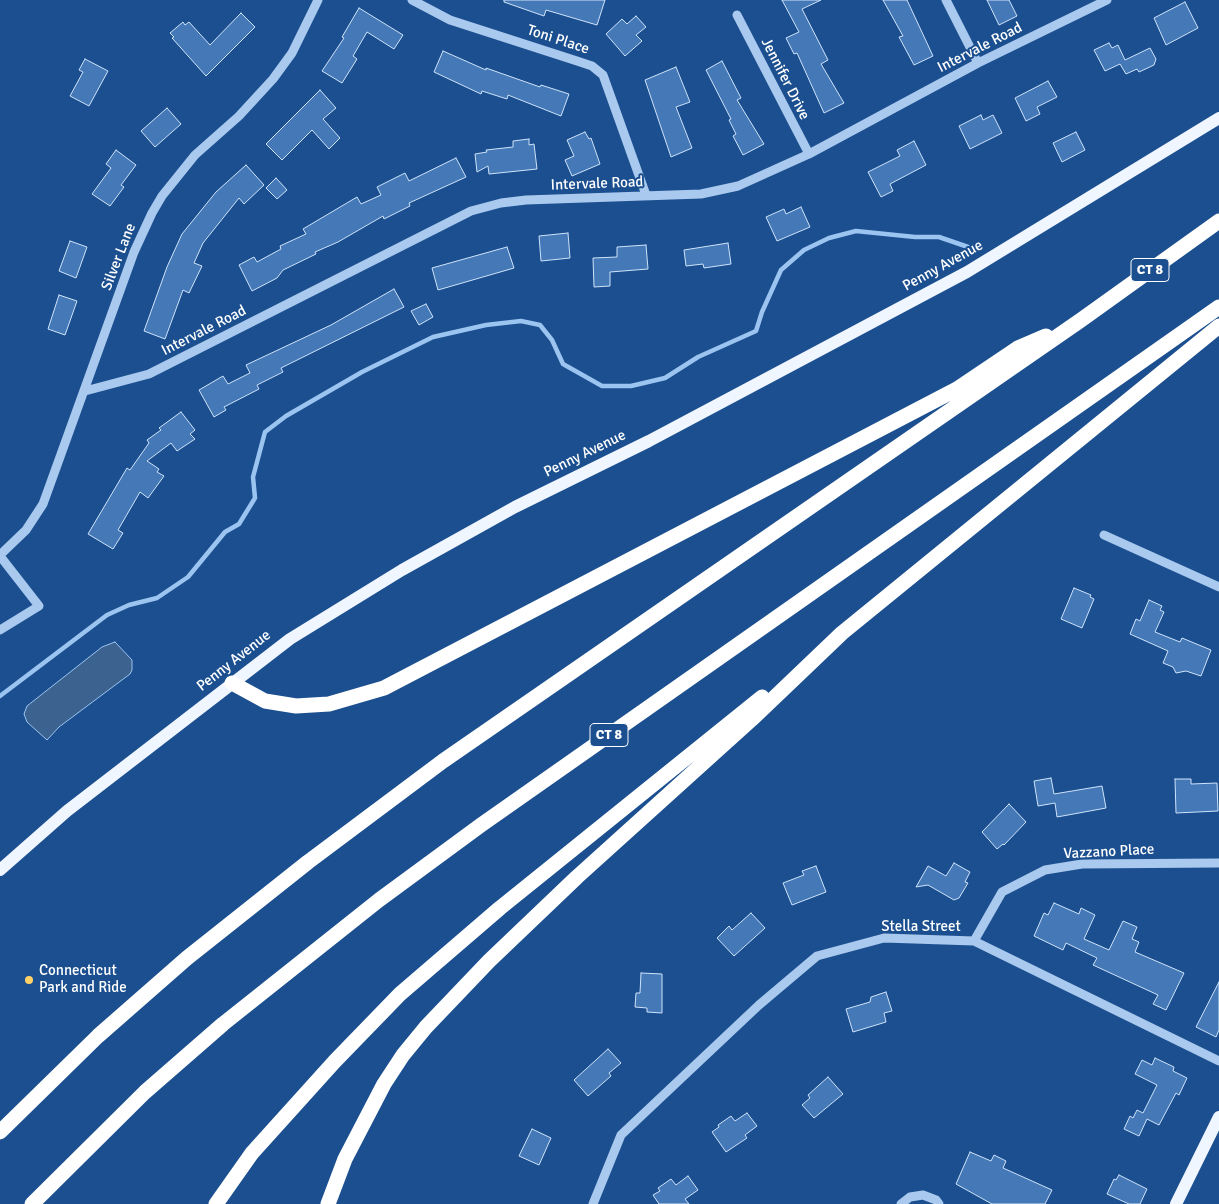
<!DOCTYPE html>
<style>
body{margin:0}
canvas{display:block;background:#1b4f8f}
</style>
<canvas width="1219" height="1204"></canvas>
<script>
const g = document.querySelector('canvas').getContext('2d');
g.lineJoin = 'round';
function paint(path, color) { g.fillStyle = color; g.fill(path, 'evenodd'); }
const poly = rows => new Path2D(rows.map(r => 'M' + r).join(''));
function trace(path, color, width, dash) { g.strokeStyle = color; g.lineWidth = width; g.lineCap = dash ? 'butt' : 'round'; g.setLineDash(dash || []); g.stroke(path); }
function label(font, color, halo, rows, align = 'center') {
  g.font = font + ' Signika,sans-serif'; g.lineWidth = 4; g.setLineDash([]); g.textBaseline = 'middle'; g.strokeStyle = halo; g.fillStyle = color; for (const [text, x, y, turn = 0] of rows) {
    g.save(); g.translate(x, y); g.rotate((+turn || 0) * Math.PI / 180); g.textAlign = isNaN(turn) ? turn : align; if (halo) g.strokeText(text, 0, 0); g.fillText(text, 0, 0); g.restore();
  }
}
const water = poly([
 [115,642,132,660,132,670,130,674,59,727,47,740,27,722,24,714,27,706,102,647,115,642]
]);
paint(water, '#3c6290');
trace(water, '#9cc4f0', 1);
trace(poly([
 [0,696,107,615,129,605,157,598,188,577,225,532,239,524,255,498,253,477,265,432,286,416,362,372,433,337,486,325,521,321,540,325,552,340,563,364,602,386,631,386,665,378,698,357,756,331,762,312,781,270,804,250,829,238,856,231,915,237,939,237,971,248]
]), '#9cc4f0', 4.5);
const building = poly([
 [504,0,605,0,597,25,546,10,544,16,504,2,504,0],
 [782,0,821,0,802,9,828,60,821,64,844,103,824,113,797,53,794,54,786,38,799,32,782,0],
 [883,0,907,0,933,56,914,65,899,37,903,36,883,0],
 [987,0,1009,0,1017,16,999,25,987,0],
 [1185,2,1198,28,1166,45,1154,18,1185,2],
 [359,8,403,35,394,49,367,32,353,56,357,59,342,83,322,71,344,38,342,37,359,8],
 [241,13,255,27,206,76,172,38,174,37,170,33,183,22,185,25,189,22,210,45,241,13],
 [636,16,646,27,636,35,642,41,625,56,606,34,622,19,627,24,636,16],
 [1109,43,1112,48,1118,45,1125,60,1150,48,1156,59,1154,65,1139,72,1137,69,1126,74,1120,64,1105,71,1094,50,1109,43],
 [443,51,486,70,486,68,540,87,541,85,569,94,561,116,508,95,507,99,482,91,481,94,434,72,443,51],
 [85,59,108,71,89,106,70,96,83,72,79,70,85,59],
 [722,61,741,98,737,100,764,144,743,155,733,136,736,134,729,120,731,119,706,70,722,61],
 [676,67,690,102,676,107,692,148,671,157,645,80,676,67],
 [1048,81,1057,97,1037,107,1040,114,1026,121,1015,98,1048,81],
 [320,90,336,108,323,119,340,138,329,149,312,130,282,160,266,144,320,90],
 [167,108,181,124,155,147,141,131,167,108],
 [981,115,983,120,993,115,1002,133,970,149,959,126,981,115],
 [585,132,589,139,591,138,600,164,572,176,565,160,574,156,567,140,585,132],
 [1076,132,1085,150,1062,162,1053,143,1076,132],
 [529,139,529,145,534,144,537,169,489,174,488,166,477,172,475,154,487,152,486,150,513,147,513,141,529,139],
 [914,141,926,165,890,184,893,191,881,197,868,172,900,156,897,150,914,141],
 [116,150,136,165,121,185,124,187,110,206,92,194,111,168,106,164,116,150],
 [456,158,466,177,409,203,410,206,384,219,383,216,338,242,315,252,316,254,283,270,277,278,252,291,239,265,254,257,257,262,281,249,280,246,306,234,303,229,357,197,361,204,381,195,377,187,405,173,409,181,456,158],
 [246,165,264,185,244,204,239,198,203,243,194,263,202,266,189,293,183,290,165,339,144,331,167,267,182,234,216,192,246,165],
 [276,178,287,190,277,199,266,188,276,178],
 [801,207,810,227,777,241,766,217,784,209,786,214,801,207],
 [568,233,570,258,541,261,539,236,568,233],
 [70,241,87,247,76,278,59,271,70,241],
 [728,243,731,264,704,268,703,264,686,266,684,250,728,243],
 [646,245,648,269,610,272,610,286,594,287,593,258,617,257,617,247,646,245],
 [507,247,514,268,438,290,432,268,507,247],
 [394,289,404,307,281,368,283,372,257,385,259,389,224,407,226,410,214,417,199,390,223,376,228,384,250,373,246,365,331,325,394,289],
 [59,295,77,301,65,335,48,329,59,295],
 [426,304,433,317,419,325,411,311,426,304],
 [181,412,195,430,190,434,195,439,177,451,171,443,147,461,159,469,157,472,164,476,148,498,140,492,118,530,123,533,113,549,88,534,127,468,130,470,149,443,147,440,161,430,159,428,181,412],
 [1074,588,1091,595,1090,597,1094,599,1082,628,1061,619,1074,588],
 [1149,600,1162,606,1160,610,1164,612,1155,632,1180,642,1182,638,1211,650,1201,676,1186,671,1176,673,1173,667,1163,663,1168,651,1130,634,1136,619,1140,621,1149,600],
 [1051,778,1054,794,1102,786,1106,808,1057,817,1055,803,1038,806,1034,781,1051,778],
 [1175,779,1191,779,1191,784,1217,783,1218,811,1176,813,1175,779],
 [1009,804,1026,822,1004,845,1003,844,997,849,982,832,1009,804],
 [954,863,970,872,965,882,968,883,959,898,954,900,928,885,916,887,928,866,946,876,954,863],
 [816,866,826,892,792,905,783,883,804,875,802,871,816,866],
 [1054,903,1079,914,1081,908,1095,915,1084,939,1109,950,1123,921,1137,927,1132,939,1139,942,1135,952,1184,973,1166,1010,1153,1004,1158,995,1093,965,1097,958,1066,943,1063,950,1034,936,1044,913,1048,915,1054,903],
 [751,913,765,928,734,956,717,938,729,926,732,930,751,913],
 [641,973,662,974,662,1013,647,1012,647,1008,635,1007,636,993,640,993,641,973],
 [1219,982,1219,1030,1216,1037,1196,1027,1219,982],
 [886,992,892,1011,884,1013,886,1022,853,1032,846,1009,870,1002,871,997,886,992],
 [608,1049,621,1063,609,1073,611,1076,588,1096,574,1080,608,1049],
 [1155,1058,1174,1067,1173,1071,1187,1078,1179,1095,1176,1093,1159,1125,1147,1119,1139,1136,1124,1129,1130,1116,1133,1118,1137,1110,1143,1113,1157,1085,1135,1074,1142,1060,1152,1065,1155,1058],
 [828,1077,843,1094,814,1118,802,1105,810,1098,808,1095,828,1077],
 [747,1113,757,1126,745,1135,747,1138,726,1152,712,1132,719,1127,718,1125,731,1116,735,1121,747,1113],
 [532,1129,551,1138,539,1165,519,1156,532,1129],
 [970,1152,991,1161,994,1155,1006,1161,1003,1168,1052,1190,1045,1204,992,1204,956,1184,970,1152],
 [1119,1175,1147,1189,1140,1204,1129,1204,1107,1194,1114,1179,1116,1180,1119,1175],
 [688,1176,698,1190,685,1199,689,1204,659,1204,653,1195,660,1191,658,1188,671,1179,676,1185,688,1176]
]);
paint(building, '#4478b7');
trace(building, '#cfe3fa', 1);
trace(poly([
 [412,0,450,20,577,61,592,66,603,75,646,195],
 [946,0,978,63],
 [737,15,809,154],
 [85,391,149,374,471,211,501,203,526,200,701,194,738,186,809,154,978,63,1107,0],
 [1104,535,1219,587],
 [0,555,26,530,43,504,134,252,152,213,162,196,195,155,239,116,273,79,292,53,318,0],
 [0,556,39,606,0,630],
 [974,941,1002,892,1045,870,1082,864,1219,863],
 [593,1204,621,1135,759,1005,817,956,884,938,974,941,1219,1061],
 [901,1204,910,1197,923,1195,936,1200,939,1204]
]), '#a9c9ee', 9);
trace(poly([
 [0,870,67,811,290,639,402,570,515,507,649,441,967,272,1219,118],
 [1176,1204,1219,1117]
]), '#f0f6ff', 12);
trace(poly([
 [232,683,265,701,296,706,329,704,384,688,957,389,1018,348,1046,336],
 [0,1132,98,1036,187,958,308,862,443,761,1081,320,1219,221],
 [32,1204,145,1092,223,1024,379,900,481,825,1219,307],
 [216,1204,252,1153,335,1061,400,994,500,908,762,697],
 [328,1204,345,1159,384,1084,403,1055,426,1027,489,961,577,877,752,719,842,633,1219,326]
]), '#fff', 15);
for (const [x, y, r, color] of [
 [29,980,5,"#ffd166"]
]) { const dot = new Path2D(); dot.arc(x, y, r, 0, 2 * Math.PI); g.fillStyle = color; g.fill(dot); trace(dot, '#1b4f8f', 2); }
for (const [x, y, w] of [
 [1150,270,38],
 [609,735,38]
]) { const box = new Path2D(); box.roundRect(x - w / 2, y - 11.5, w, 23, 4); g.fillStyle = '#1b4f8f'; g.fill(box); trace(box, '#fff', 1); }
label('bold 14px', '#fff', null, [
 ["CT 8",1150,270],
 ["CT 8",609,735]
]);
label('15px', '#fff', '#1b4f8f', [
 ["Toni Place",558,40,18],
 ["Intervale Road",980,48,-27],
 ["Jennifer Drive",785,79,63],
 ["Intervale Road",597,184,-2],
 ["Silver Lane",119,257,-69],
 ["Penny Avenue",943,266,-29],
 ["Intervale Road",204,331,-27],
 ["Penny Avenue",585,454,-26],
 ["Penny Avenue",234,661,-38],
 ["Vazzano Place",1109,852,-3],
 ["Stella Street",921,927]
]);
label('15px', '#fff', '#1b4f8f', [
 ["Connecticut",39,971],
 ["Park and Ride",39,988]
], 'left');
</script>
